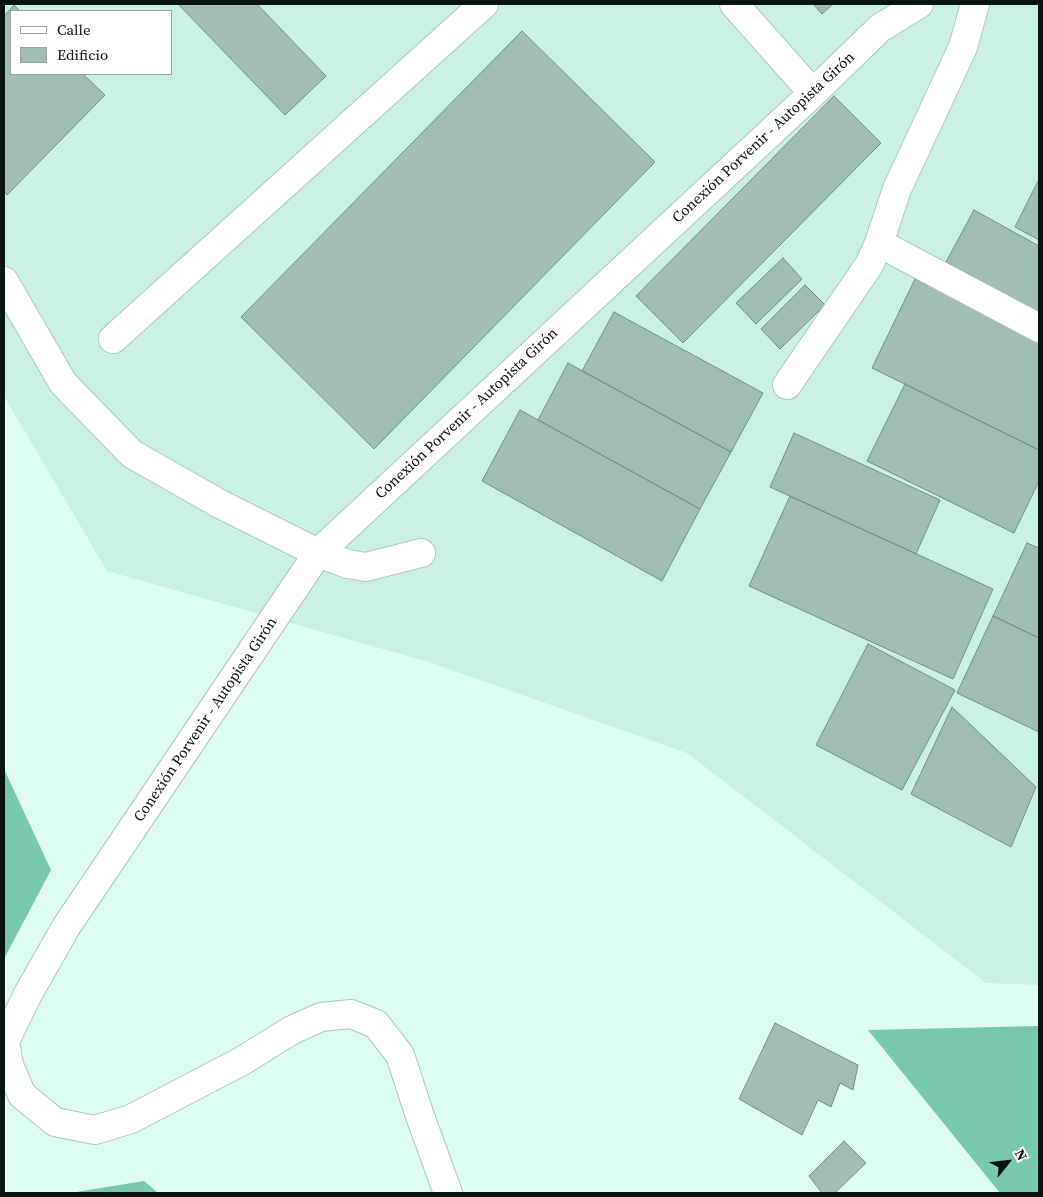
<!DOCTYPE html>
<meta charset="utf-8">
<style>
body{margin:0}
#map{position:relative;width:1043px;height:1197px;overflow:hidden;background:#dffcf2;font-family:"Source Serif 4",serif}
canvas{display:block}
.frame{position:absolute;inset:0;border:5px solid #0a1411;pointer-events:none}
.legend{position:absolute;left:10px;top:10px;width:162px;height:65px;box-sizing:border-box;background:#fff;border:1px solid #9da1a0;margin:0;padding:6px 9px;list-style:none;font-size:15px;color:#0a1411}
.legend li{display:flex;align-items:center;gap:10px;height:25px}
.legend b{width:25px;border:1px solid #9da1a0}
.north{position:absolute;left:983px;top:1137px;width:50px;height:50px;-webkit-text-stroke:4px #fff;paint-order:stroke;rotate:61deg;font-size:14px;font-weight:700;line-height:20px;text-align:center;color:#0a1411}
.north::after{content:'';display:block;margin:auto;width:18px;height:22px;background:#0a1411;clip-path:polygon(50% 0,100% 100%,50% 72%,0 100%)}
</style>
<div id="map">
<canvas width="1043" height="1197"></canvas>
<div class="frame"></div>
<ul class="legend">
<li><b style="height:6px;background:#fff"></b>Calle</li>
<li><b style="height:14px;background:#a1bdb3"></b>Edificio</li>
</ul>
<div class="north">N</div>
</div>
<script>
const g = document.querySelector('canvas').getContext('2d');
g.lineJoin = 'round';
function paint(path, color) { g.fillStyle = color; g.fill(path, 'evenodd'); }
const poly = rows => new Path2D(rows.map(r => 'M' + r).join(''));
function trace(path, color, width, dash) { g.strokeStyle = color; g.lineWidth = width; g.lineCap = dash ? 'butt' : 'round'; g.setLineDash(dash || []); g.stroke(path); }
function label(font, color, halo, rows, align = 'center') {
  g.font = font + ' "Source Serif 4",serif'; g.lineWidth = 5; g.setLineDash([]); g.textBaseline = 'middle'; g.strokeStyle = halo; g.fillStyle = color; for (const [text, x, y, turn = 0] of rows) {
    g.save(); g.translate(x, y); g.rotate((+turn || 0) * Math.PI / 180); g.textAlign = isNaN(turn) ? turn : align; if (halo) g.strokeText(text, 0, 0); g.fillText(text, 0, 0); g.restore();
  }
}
paint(poly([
 [4,4,1039,4,1039,985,986,983,687,753,429,662,107,571,4,396],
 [11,11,171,11,171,74,11,74]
]), '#caefe3');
paint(poly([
 [4,769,51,870,4,959],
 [1039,1026,1039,1193,1000,1193,868,1030],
 [144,1181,158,1193,70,1193]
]), '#78c8b0');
const building = poly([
 [178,4,257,4,326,76,285,115,178,4],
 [813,4,833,4,822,14,813,4],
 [14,5,20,11,11,11,11,74,83,74,105,95,7,195,4,191,4,16,14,5],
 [522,31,655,162,374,449,241,317,522,31],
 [834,96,881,143,683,343,636,296,834,96],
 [1039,179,1039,240,1015,227,1039,179],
 [974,210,1039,246,1039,312,946,262,974,210],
 [783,258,802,279,756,324,736,303,783,258],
 [915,279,1039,340,1039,450,872,368,915,279],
 [805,285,825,305,780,349,761,329,805,285],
 [614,312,763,393,731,452,582,371,614,312],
 [568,363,731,452,700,509,538,420,568,363],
 [905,384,1039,450,1039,481,1014,533,867,461,905,384],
 [520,410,700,509,662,581,482,481,520,410],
 [794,433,940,500,916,554,770,487,794,433],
 [790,496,993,589,953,679,749,586,790,496],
 [1027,543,1039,548,1039,638,993,616,1027,543],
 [993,616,1039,638,1039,732,957,693,993,616],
 [868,644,955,690,902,790,816,745,868,644],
 [952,707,1036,787,1011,847,911,794,952,707],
 [775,1023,858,1065,853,1090,840,1083,831,1107,818,1100,802,1135,739,1099,775,1023],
 [844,1141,866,1163,835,1193,822,1193,809,1176,844,1141]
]);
paint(building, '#a1bdb3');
trace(building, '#758f86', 1);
const minor = poly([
 [734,4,813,93],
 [975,4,963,47,897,189,879,243,1039,328],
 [4,281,63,383,132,454,220,504,318,553,348,564,366,567,421,553],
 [113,339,484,4],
 [787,385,869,265,879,243],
 [448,1193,420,1116,400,1055,376,1024,351,1014,321,1017,292,1030,242,1061,131,1119,95,1130,55,1122,22,1095,9,1065,5,1041,28,994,66,927,318,553,813,93,880,28,919,4]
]);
trace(minor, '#acc8be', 30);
trace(minor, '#fff', 28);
label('15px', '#0a1411', '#fff', [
 ["Conexión Porvenir - Autopista Girón",764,138,-43],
 ["Conexión Porvenir - Autopista Girón",467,414,-43],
 ["Conexión Porvenir - Autopista Girón",206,720,-56]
]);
</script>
